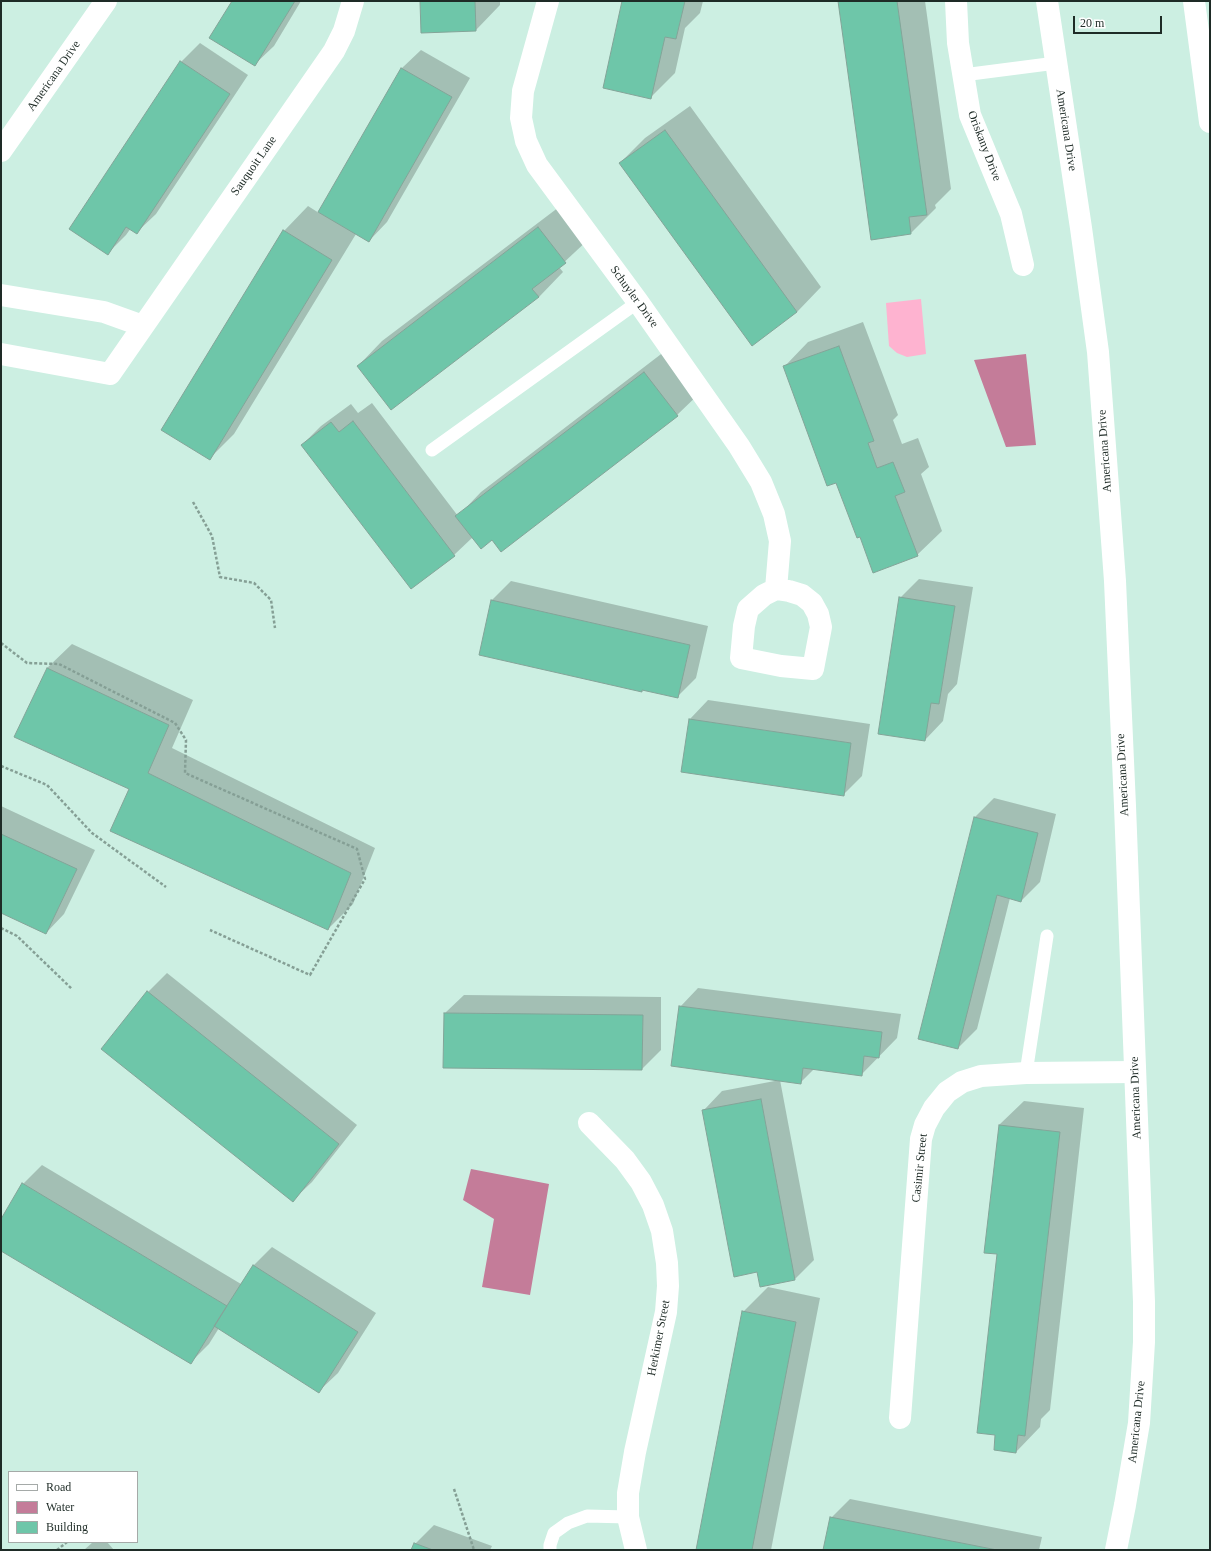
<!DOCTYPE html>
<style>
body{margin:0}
#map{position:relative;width:1211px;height:1551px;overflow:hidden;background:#ccefe2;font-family:Georgia,serif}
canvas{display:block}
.frame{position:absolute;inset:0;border:2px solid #1e2b26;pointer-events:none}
.legend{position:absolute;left:8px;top:1471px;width:130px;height:72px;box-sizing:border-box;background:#fff;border:1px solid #a5aaa8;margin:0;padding:5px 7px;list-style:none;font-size:12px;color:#1e2b26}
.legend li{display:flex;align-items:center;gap:8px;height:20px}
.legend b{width:20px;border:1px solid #a5aaa8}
.scale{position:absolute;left:1073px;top:16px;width:89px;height:18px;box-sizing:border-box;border:2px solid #1e2b26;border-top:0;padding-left:5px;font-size:12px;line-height:14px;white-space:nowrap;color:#1e2b26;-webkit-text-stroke:3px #fff;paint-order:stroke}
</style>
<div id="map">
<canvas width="1211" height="1551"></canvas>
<div class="frame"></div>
<ul class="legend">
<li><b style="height:5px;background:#fff"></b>Road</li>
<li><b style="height:11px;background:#c47c99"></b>Water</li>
<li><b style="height:11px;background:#6ec6a9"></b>Building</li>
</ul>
<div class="scale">20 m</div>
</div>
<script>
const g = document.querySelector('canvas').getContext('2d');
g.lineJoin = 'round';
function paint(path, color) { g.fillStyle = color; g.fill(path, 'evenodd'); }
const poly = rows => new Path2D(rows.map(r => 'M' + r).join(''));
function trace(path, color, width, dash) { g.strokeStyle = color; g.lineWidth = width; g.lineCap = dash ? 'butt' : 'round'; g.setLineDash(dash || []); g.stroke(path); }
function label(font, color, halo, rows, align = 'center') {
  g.font = font + ' Georgia,serif'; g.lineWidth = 3.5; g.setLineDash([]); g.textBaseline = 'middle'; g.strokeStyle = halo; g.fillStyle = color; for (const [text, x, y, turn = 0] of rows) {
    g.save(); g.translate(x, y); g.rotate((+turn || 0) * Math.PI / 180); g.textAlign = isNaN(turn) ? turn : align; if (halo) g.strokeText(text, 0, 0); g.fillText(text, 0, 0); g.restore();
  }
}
paint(poly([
 [921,299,926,354,907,357,897,353,889,346,886,303]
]), '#feb3d0');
paint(poly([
 [1026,354,1036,445,1006,447,974,360],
 [471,1169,549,1184,530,1295,482,1287,494,1219,463,1200]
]), '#c47c99');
paint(poly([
 [233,1,301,1,274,46,255,64],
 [421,1,500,1,500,5,476,30],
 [623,1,703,1,700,13,685,28,675,73,650,98],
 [839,1,925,1,951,189,935,205,936,208,911,233,872,238],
 [200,43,248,75,156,214,137,232,131,228,126,235,107,254,181,62],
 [421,50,470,78,387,222,369,241,356,234,234,434,209,459,284,231,308,206,319,213,402,68],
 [690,106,821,287,797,312,752,344,620,163,645,138],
 [563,204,590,238,559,267,563,272,539,297,358,366,382,341],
 [863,322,898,415,893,420,902,444,918,438,929,467,921,474,942,531,917,555,861,536,784,367,808,342],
 [669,348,702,391,677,415,501,550,492,539,473,537,454,555,411,588,302,445,321,426,351,404,358,413,372,403,458,516,481,492],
 [919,579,973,587,957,684,948,694,943,721,925,740,900,598],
 [511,581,708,626,696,678,677,697,643,689,641,691,480,654,492,600],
 [72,644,193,700,172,748,375,848,353,904,328,929,130,789,47,668],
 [708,700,870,724,862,776,843,795,690,719],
 [994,798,1056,814,1040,882,1021,901,1010,898,977,1029,958,1048,975,817],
 [1,806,95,850,64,914,46,933,1,912],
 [167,973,357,1125,312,1182,293,1200,102,1049,148,992],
 [698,988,901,1014,897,1038,861,1075,815,1068,801,1082,680,1007],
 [464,995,661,997,661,1050,642,1069,445,1013],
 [780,1080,814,1260,795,1279,760,1286,758,1271,704,1110,722,1091],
 [1024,1101,1084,1108,1050,1410,1041,1419,1040,1427,1016,1452,996,1434,999,1125],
 [42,1165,241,1284,254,1265,272,1247,376,1313,338,1373,319,1391,219,1328,209,1344,190,1363,1,1250,1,1220,23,1184],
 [768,1287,820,1298,771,1550,697,1550,743,1312],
 [850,1499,1042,1537,1039,1550,824,1550,831,1518],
 [434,1525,492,1546,490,1550,412,1550,415,1544],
 [93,1542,107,1542,114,1550,84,1550]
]), '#0003');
const building = poly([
 [232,1,295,1,255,66,209,38,232,1],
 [420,1,475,1,476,31,421,33,420,1],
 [622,1,685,1,676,39,665,37,651,99,603,88,622,1],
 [838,1,897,1,927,215,909,217,911,234,871,240,838,1],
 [180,61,230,94,137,234,126,227,108,255,69,229,180,61],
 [401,68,452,97,369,242,318,212,401,68],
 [665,130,797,312,752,346,619,163,665,130],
 [538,227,566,263,532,289,539,297,391,410,357,366,538,227],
 [283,230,332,260,210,460,161,430,283,230],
 [839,346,874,441,868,443,877,468,893,462,905,492,895,496,918,556,873,573,860,537,857,538,836,483,827,486,783,366,839,346],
 [644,372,678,416,501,552,492,540,481,549,455,516,644,372],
 [353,421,455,556,411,589,301,445,331,422,339,432,353,421],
 [899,597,955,606,939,704,931,703,925,741,878,734,899,597],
 [491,600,690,645,678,698,642,690,642,692,479,655,491,600],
 [47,668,169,725,148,773,351,873,328,930,110,831,129,789,14,737,47,668],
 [689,719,851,743,844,796,681,772,689,719],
 [974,817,1038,833,1021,902,997,895,958,1049,918,1039,974,817],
 [1,834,77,869,46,934,1,913,1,834],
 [147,991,339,1144,293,1202,101,1049,147,991],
 [679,1006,882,1032,879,1058,864,1056,862,1076,803,1068,801,1084,671,1066,679,1006],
 [444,1013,643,1015,642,1070,443,1068,444,1013],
 [761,1099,795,1280,760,1287,757,1272,734,1277,702,1110,761,1099],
 [999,1125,1060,1132,1025,1436,1018,1435,1016,1453,994,1450,995,1435,977,1433,997,1254,984,1253,999,1125],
 [22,1183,227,1306,191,1364,1,1251,1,1219,22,1183],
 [253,1265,358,1332,319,1393,214,1326,253,1265],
 [742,1311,796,1322,752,1550,696,1550,742,1311],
 [830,1517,997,1550,823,1550,830,1517],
 [414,1543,433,1550,411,1550,414,1543]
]);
paint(building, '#6ec6a9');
trace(building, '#83a498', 1);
trace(poly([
 [193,502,212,536,220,577,254,583,271,600,275,628],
 [1,643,27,663,59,664,175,723,186,740,185,773,357,849,365,879,310,975,210,930],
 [1,766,47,785,92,833,166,887],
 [1,928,17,936,72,989],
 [454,1489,474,1550],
 [57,1550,67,1542]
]), '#859f95', 2.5, [3, 2]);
trace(poly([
 [963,75,1056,63],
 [432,450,638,302],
 [1026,1073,1047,936],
 [550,1550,550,1545,554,1533,568,1523,587,1516,628,1517]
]), '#fff', 13);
trace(poly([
 [548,1,523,91,521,118,526,141,537,165,638,302,739,446,761,482,774,514,780,541,776,589],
 [956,1,958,43,970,115,1011,214,1023,265],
 [1,295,104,312,143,326],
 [1,354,110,374,334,51,344,31,353,1],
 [776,589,789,591,802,595,812,603,818,614,821,627,813,669,781,666,741,658,744,626,748,609,764,595,776,589],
 [589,1123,625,1160,641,1182,653,1205,662,1231,667,1263,668,1286,666,1312,635,1452,628,1493,628,1517,636,1550],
 [900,1418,921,1139,925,1125,934,1108,947,1092,962,1082,981,1076,1026,1073,1135,1072]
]), '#fff', 22);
trace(poly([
 [1047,1,1081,228,1098,352,1115,581,1125,806,1144,1302,1144,1342,1139,1423,1125,1505,1116,1550],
 [1,151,106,1]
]), '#fff', 22);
trace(poly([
 [1194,1,1210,122]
]), '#fff', 22);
label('12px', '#1e2b26', '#fff', [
 ["Americana Drive",54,76,-55],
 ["Americana Drive",1066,130,81],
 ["Oriskany Drive",984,146,69],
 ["Sauquoit Lane",254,166,-55],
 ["Schuyler Drive",634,297,54],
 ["Americana Drive",1105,451,-94],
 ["Americana Drive",1123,775,-93],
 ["Americana Drive",1136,1098,-92],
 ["Casimir Street",920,1168,-84],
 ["Herkimer Street",659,1338,-79],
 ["Americana Drive",1137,1422,-84]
]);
</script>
